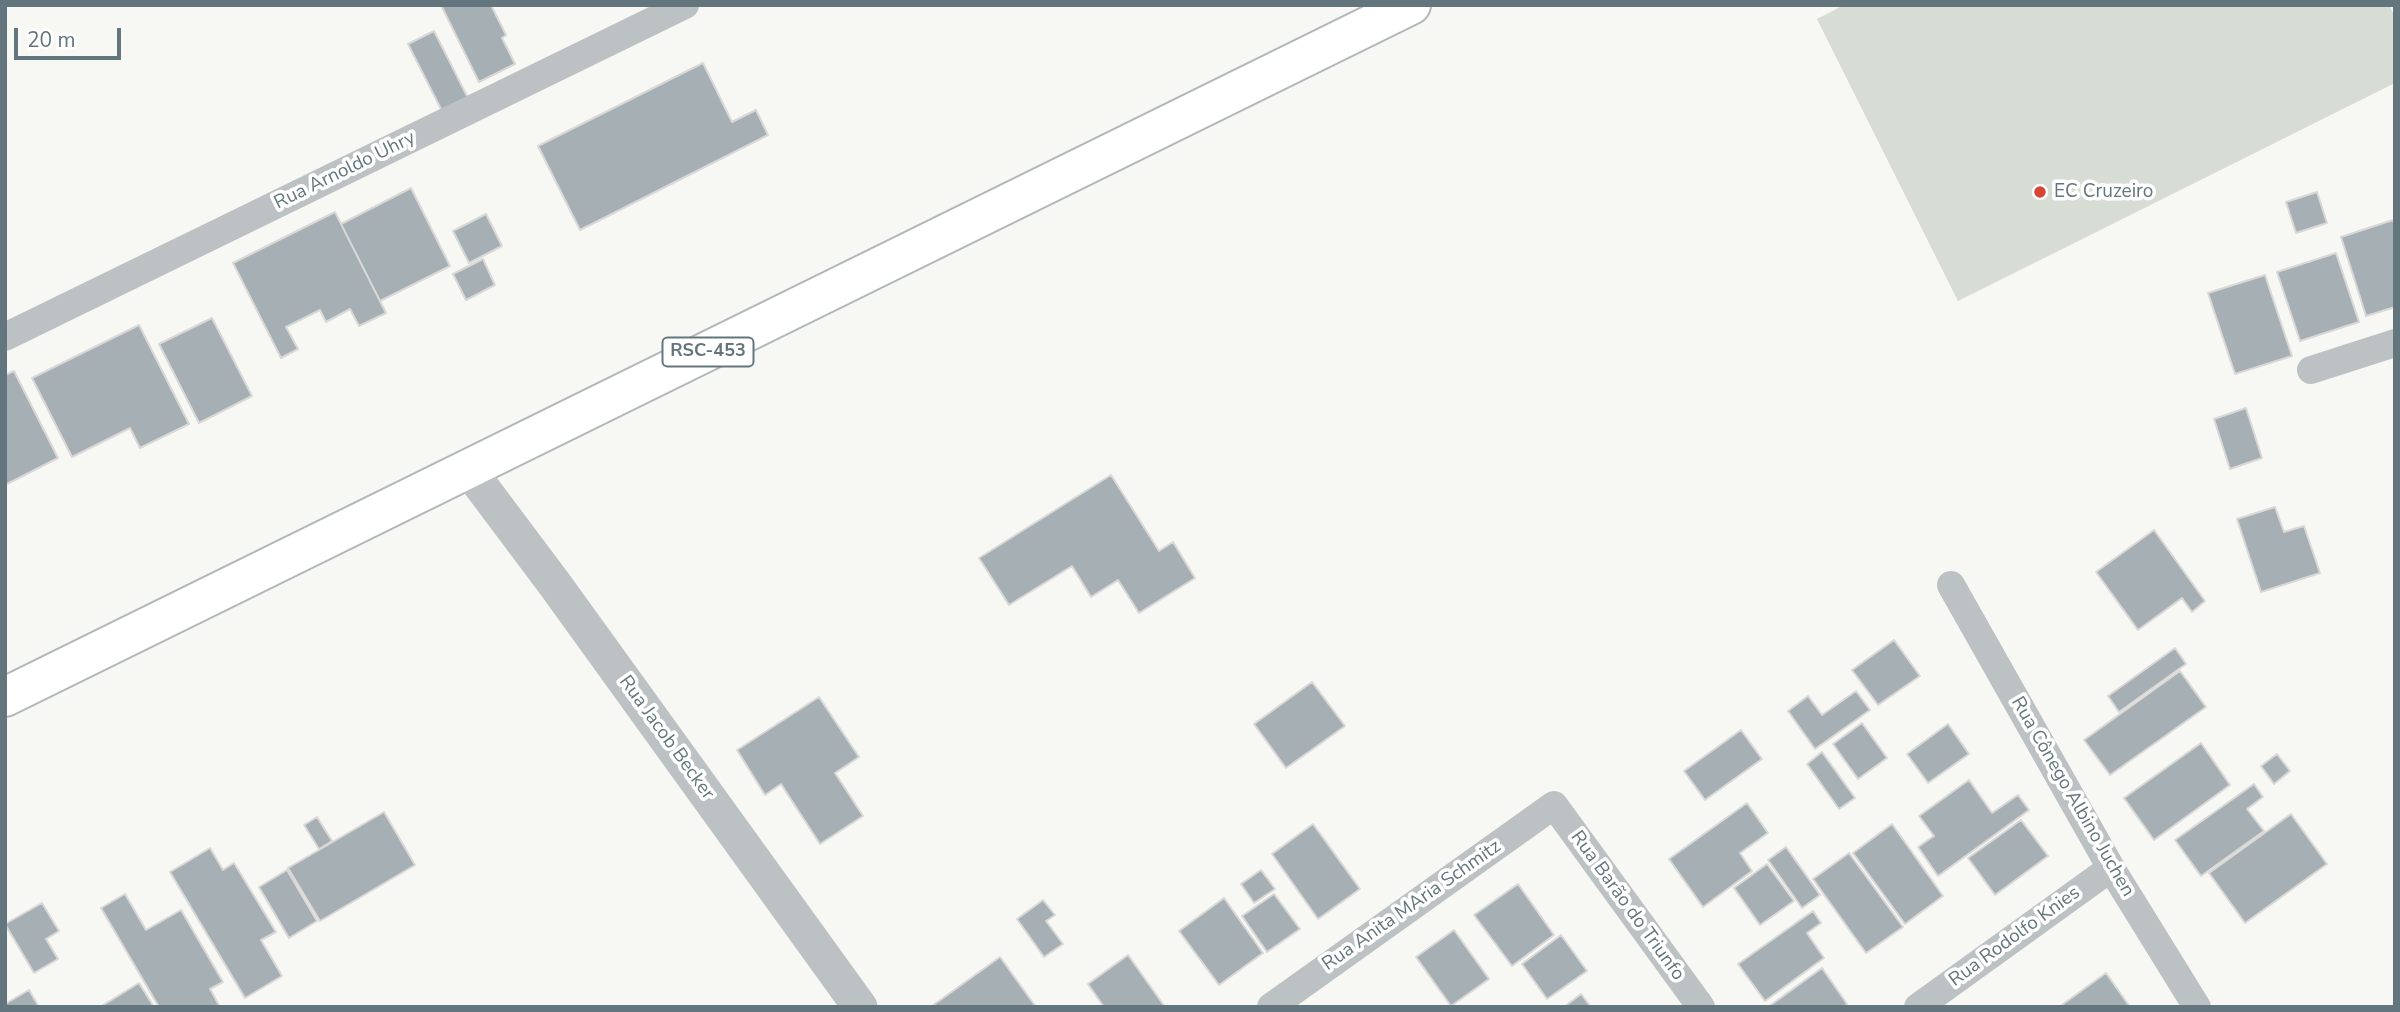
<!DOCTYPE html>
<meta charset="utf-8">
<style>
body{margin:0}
#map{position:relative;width:2400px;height:1012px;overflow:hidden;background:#f7f7f4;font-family:"Nunito Sans",sans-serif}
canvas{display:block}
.frame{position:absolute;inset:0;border:7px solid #64767d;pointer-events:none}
.scale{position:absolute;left:14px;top:28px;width:107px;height:32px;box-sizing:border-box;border:4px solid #64767d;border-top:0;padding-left:9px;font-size:21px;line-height:24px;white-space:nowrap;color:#64767d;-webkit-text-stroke:5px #fff;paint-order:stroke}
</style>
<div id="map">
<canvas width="2400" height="1012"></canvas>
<div class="frame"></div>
<div class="scale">20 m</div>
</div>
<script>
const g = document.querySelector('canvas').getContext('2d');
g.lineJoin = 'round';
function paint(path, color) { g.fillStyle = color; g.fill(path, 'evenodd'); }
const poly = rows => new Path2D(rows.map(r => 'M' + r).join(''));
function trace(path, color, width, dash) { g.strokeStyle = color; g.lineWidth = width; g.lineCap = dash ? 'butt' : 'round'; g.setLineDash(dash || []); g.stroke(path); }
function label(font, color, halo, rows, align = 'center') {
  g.font = font + ' "Nunito Sans",sans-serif'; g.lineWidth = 7; g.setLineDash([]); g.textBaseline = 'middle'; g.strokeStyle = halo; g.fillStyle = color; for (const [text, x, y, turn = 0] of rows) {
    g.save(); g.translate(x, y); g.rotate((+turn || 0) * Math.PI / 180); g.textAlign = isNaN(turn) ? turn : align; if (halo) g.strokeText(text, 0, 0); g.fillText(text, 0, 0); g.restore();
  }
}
paint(poly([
 [1844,5,2389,5,2395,17,2395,83,1958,301,1817,19]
]), '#d7dcd4');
const building = poly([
 [441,5,491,5,506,35,502,38,515,64,479,82,441,5],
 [434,31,468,98,442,111,408,44,434,31],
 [703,63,732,122,756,110,768,135,580,230,538,146,703,63],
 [411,188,450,266,380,301,341,224,411,188],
 [2317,192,2327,223,2296,233,2286,202,2317,192],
 [335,212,386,313,359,326,350,309,326,322,320,310,286,327,298,349,281,358,233,263,335,212],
 [486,214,502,246,469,263,453,231,486,214],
 [2393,220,2395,227,2395,307,2366,316,2341,237,2393,220],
 [2336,253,2359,322,2300,341,2277,272,2336,253],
 [483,259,495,285,466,300,453,274,483,259],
 [2265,275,2292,356,2235,374,2208,293,2265,275],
 [212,318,252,396,199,423,159,344,212,318],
 [139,325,189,424,140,448,130,428,72,457,32,378,139,325],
 [14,371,58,458,5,485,5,375,14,371],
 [2246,408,2262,458,2230,469,2214,419,2246,408],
 [1111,475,1159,551,1173,542,1195,578,1139,613,1118,580,1091,597,1072,566,1009,605,979,558,1111,475],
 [2275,507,2284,532,2304,526,2320,573,2261,592,2237,519,2275,507],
 [2154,530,2205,601,2192,612,2182,598,2138,630,2096,572,2154,530],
 [1894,640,1920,676,1878,705,1852,670,1894,640],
 [2175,648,2186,664,2119,712,2108,696,2175,648],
 [2180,671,2206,707,2110,775,2084,740,2180,671],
 [1312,682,1345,726,1286,768,1254,724,1312,682],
 [1856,691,1870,710,1815,749,1788,711,1808,696,1822,715,1856,691],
 [819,697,859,757,835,773,863,816,820,844,781,784,765,795,737,750,819,697],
 [1862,723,1887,758,1858,779,1833,744,1862,723],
 [1948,724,1969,754,1928,783,1907,754,1948,724],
 [1741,730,1762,759,1705,800,1684,771,1741,730],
 [2201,743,2230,785,2154,840,2124,798,2201,743],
 [1822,752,1855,798,1839,809,1807,764,1822,752],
 [2277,754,2290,771,2274,784,2261,766,2277,754],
 [1969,780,1992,813,2018,795,2029,810,1938,876,1918,847,1934,836,1919,816,1969,780],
 [2254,784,2263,797,2247,809,2264,831,2201,876,2175,840,2254,784],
 [1747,803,1768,833,1740,853,1752,871,1703,907,1669,859,1747,803],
 [384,812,415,865,320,921,288,868,384,812],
 [2291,814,2327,864,2245,923,2209,873,2291,814],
 [317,817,332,841,319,849,304,825,317,817],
 [2021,820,2048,856,1995,895,1968,858,2021,820],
 [1313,824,1360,889,1318,919,1272,854,1313,824],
 [1892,824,1943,896,1905,924,1853,853,1892,824],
 [1786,847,1820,895,1802,908,1768,860,1786,847],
 [210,848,223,870,234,863,276,932,261,940,282,976,245,998,170,872,210,848],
 [1849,853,1903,927,1866,953,1813,879,1849,853],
 [1767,864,1794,901,1760,925,1734,888,1767,864],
 [287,870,317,921,289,938,259,887,287,870],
 [1261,870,1275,889,1254,903,1241,884,1261,870],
 [1518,884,1554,935,1512,966,1474,915,1518,884],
 [125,894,146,930,181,910,223,982,210,989,220,1007,159,1007,101,908,125,894],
 [1274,894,1300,929,1267,952,1242,916,1274,894],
 [1224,898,1263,953,1219,985,1179,931,1224,898],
 [1043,900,1055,915,1046,921,1063,944,1044,957,1017,919,1043,900],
 [42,903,59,931,46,939,58,959,34,973,5,924,42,903],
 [1813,911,1821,923,1807,933,1824,958,1765,1001,1738,964,1813,911],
 [1454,930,1489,979,1451,1006,1416,957,1454,930],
 [1561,935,1587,971,1547,999,1522,964,1561,935],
 [1128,955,1165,1007,1104,1007,1088,984,1128,955],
 [1000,957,1036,1007,932,1007,932,1006,1000,957],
 [1822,968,1847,1004,1844,1007,1768,1007,1822,968],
 [2106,973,2130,1007,2059,1007,2106,973],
 [139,983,154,1007,100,1007,139,983],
 [29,990,39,1007,5,1007,5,1004,29,990],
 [1581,994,1591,1007,1564,1007,1581,994]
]);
paint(building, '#a6afb3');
trace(building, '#d9d8d7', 2);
const trunk = poly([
 [5,697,1411,5]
]);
trace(trunk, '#b2b7b9', 42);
trace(poly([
 [5,337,685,5],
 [2311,370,2395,343],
 [1951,585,2111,868,2197,1007],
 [1271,1007,1554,805,1701,1007],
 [1918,1007,2111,868]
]), '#bcc2c4', 28);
trace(poly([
 [469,470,556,586,860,1007]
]), '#bcc2c4', 35);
trace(trunk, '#fff', 38);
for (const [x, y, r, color] of [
 [2040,192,7,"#d74534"]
]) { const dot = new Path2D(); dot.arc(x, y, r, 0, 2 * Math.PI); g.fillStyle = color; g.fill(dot); trace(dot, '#fff', 2.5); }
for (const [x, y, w] of [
 [708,352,91]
]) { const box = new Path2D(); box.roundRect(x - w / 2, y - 14.5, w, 29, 5); g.fillStyle = '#fff'; g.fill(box); trace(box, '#64767d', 2); }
label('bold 18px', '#64767d', null, [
 ["RSC-453",708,352]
]);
label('19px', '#64767d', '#fff', [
 ["Rua Arnoldo Uhry",345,171,-26],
 ["Rua Jacob Becker",666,738,54],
 ["Rua Cônego Albino Juchen",2072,797,60],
 ["Rua Anita MAria Schmitz",1412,906,-35],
 ["Rua Barão do Triunfo",1627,906,54],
 ["Rua Rodolfo Knies",2015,937,-36]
]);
label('19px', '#64767d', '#fff', [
 ["EC Cruzeiro",2054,192]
], 'left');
</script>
